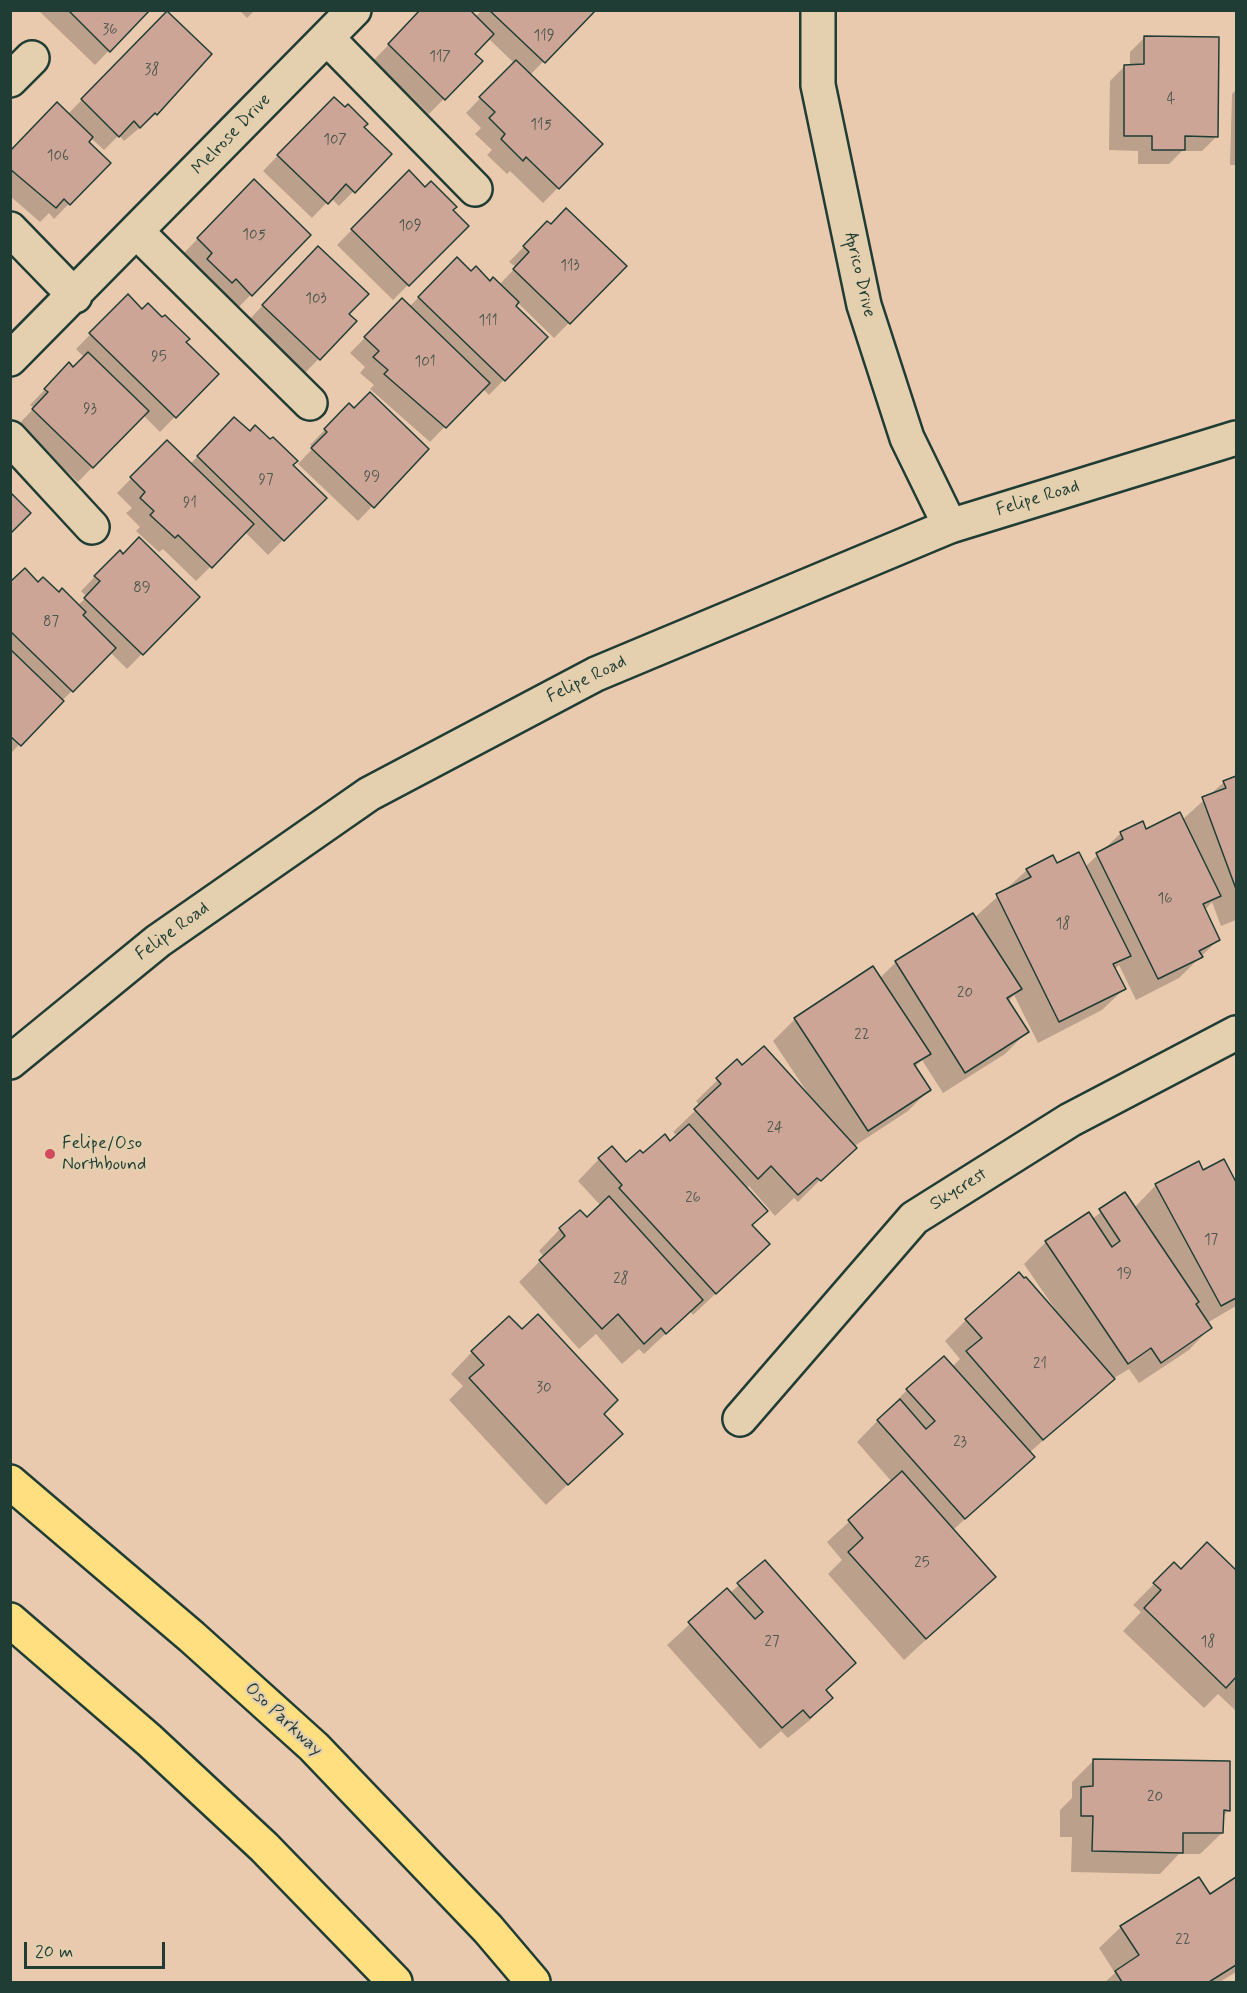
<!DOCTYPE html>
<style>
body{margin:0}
#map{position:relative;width:1247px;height:1993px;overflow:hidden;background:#eacaae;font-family:Mynerve,sans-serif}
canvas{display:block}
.frame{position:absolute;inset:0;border:12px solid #1f3d34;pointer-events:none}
.scale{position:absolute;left:24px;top:1942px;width:141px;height:27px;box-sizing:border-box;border:3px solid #1f3d34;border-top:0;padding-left:8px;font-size:18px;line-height:21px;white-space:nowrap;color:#1f3d34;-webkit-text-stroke:4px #e4cfae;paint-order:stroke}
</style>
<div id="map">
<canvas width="1247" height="1993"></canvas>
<div class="frame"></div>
<div class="scale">20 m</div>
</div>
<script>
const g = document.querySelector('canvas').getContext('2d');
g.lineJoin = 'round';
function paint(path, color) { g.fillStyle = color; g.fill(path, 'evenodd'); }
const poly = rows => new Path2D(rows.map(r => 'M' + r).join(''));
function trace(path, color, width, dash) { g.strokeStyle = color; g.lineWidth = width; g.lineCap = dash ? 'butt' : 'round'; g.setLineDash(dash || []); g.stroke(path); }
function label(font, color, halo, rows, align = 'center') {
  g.font = font + ' Mynerve,sans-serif'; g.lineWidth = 4.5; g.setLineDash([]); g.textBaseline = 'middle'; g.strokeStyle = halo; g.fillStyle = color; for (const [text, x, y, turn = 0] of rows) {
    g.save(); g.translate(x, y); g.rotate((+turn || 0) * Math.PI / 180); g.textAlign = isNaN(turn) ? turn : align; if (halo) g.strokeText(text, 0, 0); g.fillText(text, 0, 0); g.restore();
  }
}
paint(poly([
 [38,10,148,10,95,65],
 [239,10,255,10,247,18],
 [422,10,475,17,482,10,594,10,530,75,601,144,543,203,510,171,507,174,487,155,492,150,475,134,481,128,466,113,514,63,488,38,473,54,481,61,429,114,374,60],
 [167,13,156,114,124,141,119,135,104,150,91,138,87,142,109,163,54,219,49,213,40,222,10,196,10,153,67,115],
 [1145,37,1217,136,1202,151,1182,151,1169,164,1138,164,1138,151,1109,150,1110,81,1125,66,1130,66,1130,52],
 [1236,90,1236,165,1230,165,1232,94],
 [345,109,390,154,339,206,331,198,312,218,263,171,319,113],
 [409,172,467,226,393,300,337,245],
 [254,181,309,235,236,310,193,274,199,269,183,254],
 [547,223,625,266,554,338,517,302,514,306,546,337,489,395,482,388,430,442,370,389,374,385,360,373,365,367,350,353,402,300,409,307,457,259,471,273,499,285,516,267,509,262],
 [303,263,355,321,304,374,248,321],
 [128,296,142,311,184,342,217,374,160,432,143,415,78,482,18,425,34,408,30,405,55,379,73,369,84,357,76,349],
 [349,405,354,410,427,449,358,521,298,464,313,448,310,445],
 [235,419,291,465,325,498,268,555,245,532,196,581,163,549,159,552,136,531,140,527,126,513,132,508,117,493,167,442,190,464],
 [119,552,198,597,127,669,110,652,10,754,10,584,38,584,77,606,87,597,81,591],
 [1236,777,1236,920,1221,926,1212,902,1204,911,1218,940,1179,978,1136,1000,1119,965,1114,970,1124,989,1102,1010,1038,1043,1014,995,1008,1002,1027,1032,1005,1054,943,1093,922,1060,915,1067,929,1090,908,1111,853,1147,798,1202,794,1198,775,1216,749,1186,746,1189,751,1226,768,1244,693,1315,690,1311,644,1354,639,1349,622,1364,596,1334,579,1349,519,1282,544,1257,539,1251,560,1229,587,1219,601,1206,578,1181,599,1159,626,1164,670,1143,678,1136,673,1132,700,1106,696,1101,737,1061,742,1067,809,1095,773,1041,795,1019,880,978,896,962,972,915,974,918,1027,870,1056,865,1085,867,1121,833,1146,831,1182,820,1224,782],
 [1223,1161,1236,1186,1236,1306,1207,1323,1210,1328,1189,1350,1139,1383,1129,1369,1111,1380,1029,1453,1033,1457,953,1530,994,1577,904,1660,828,1574,842,1560,827,1542,892,1482,857,1442,907,1390,952,1367,960,1359,945,1341,966,1320,1055,1309,1024,1264,1046,1242,1092,1219,1125,1194,1134,1208,1156,1185,1203,1172],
 [472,1352,602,1414,599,1455,546,1505,449,1400,463,1386,451,1374],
 [1207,1544,1236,1572,1236,1711,1218,1694,1204,1708,1123,1631,1141,1612,1133,1605,1174,1564,1181,1570],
 [765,1562,854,1663,825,1691,831,1698,810,1720,788,1738,781,1731,760,1749,667,1645,727,1590,730,1593],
 [1093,1761,1229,1810,1222,1817,1222,1833,1200,1854,1179,1854,1160,1874,1071,1872,1072,1837,1060,1837,1060,1810,1072,1798,1072,1782],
 [1236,1879,1236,1972,1220,1982,1105,1982,1115,1973,1099,1948,1121,1927,1209,1896]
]), '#0003');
const building = poly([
 [68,10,150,10,110,52,68,10],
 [420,10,470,10,494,34,475,54,483,61,445,100,388,44,420,10],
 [489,10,596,10,545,63,489,10],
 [167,11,212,54,157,115,155,113,140,128,134,121,119,137,81,99,167,11],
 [1144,36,1219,37,1218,137,1185,136,1185,150,1152,150,1152,136,1124,136,1124,65,1144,64,1144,36],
 [516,60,603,144,559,189,526,157,523,161,501,139,505,134,489,118,495,112,479,97,516,60],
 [334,97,345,107,348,104,368,124,364,127,392,154,355,193,346,184,328,204,277,155,334,97],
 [57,102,93,137,89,142,111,163,70,205,64,199,56,208,10,169,10,151,57,102],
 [409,170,425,187,431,181,457,207,453,210,469,226,409,286,351,229,409,170],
 [254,179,311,235,252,296,236,279,232,283,207,259,212,253,197,238,254,179],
 [566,208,627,266,570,324,513,269,529,252,523,246,547,221,551,224,566,208],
 [318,246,369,294,349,314,357,321,320,360,262,305,318,246],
 [457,257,471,271,476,266,490,281,493,277,519,302,516,306,548,337,505,381,418,297,457,257],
 [128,294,142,309,148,303,162,317,165,315,190,339,186,342,219,374,176,418,89,333,128,294],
 [402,298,490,383,446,428,384,374,388,370,373,357,379,351,364,337,402,298],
 [88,352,149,411,93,468,32,409,48,392,44,389,69,362,73,367,88,352],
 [370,392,429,449,374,508,311,448,327,432,324,429,349,403,354,408,370,392],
 [234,417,250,431,255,425,270,439,273,437,298,461,293,465,327,498,284,541,197,456,234,417],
 [167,440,254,524,212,568,178,535,175,538,150,515,154,511,140,498,145,492,130,477,167,440],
 [10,492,31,513,10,534,10,492],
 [139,537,200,597,143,655,84,598,100,581,94,576,120,550,123,554,139,537],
 [25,568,38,582,43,577,59,592,62,588,86,612,83,615,116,648,73,692,10,631,10,582,25,568],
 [10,649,64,701,21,746,10,736,10,649],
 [1236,776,1236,889,1202,797,1226,788,1223,781,1236,776],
 [1180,812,1221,896,1203,904,1220,940,1199,951,1203,957,1158,979,1096,853,1123,839,1120,832,1143,821,1146,829,1180,812],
 [1079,852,1131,956,1113,964,1126,989,1059,1022,996,894,1031,877,1026,869,1053,855,1057,863,1079,852],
 [973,913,1022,989,1007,998,1029,1032,965,1073,895,961,973,913],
 [873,966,931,1054,914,1064,931,1090,868,1131,794,1018,873,966],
 [764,1046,857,1148,821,1181,817,1178,798,1195,771,1166,758,1179,694,1109,721,1084,716,1078,737,1059,742,1065,764,1046],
 [689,1124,768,1211,752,1225,770,1244,716,1294,619,1188,622,1185,598,1158,612,1146,626,1162,640,1150,643,1153,665,1134,670,1141,689,1124],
 [1224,1159,1236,1182,1236,1298,1221,1306,1155,1184,1199,1161,1203,1170,1224,1159],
 [1125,1192,1199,1302,1196,1304,1212,1328,1161,1363,1151,1348,1128,1364,1045,1241,1089,1212,1112,1247,1120,1241,1099,1209,1125,1192],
 [609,1196,703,1300,666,1334,661,1328,644,1344,618,1314,602,1329,539,1260,565,1236,559,1228,580,1210,587,1217,609,1196],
 [1019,1272,1024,1278,1026,1277,1115,1379,1043,1440,966,1351,982,1338,965,1319,1019,1272],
 [538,1314,618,1400,604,1414,623,1434,568,1485,469,1378,484,1365,471,1351,509,1316,522,1329,538,1314],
 [944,1356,1035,1457,965,1519,877,1420,900,1399,926,1429,935,1421,906,1389,944,1356],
 [902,1471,996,1577,926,1639,848,1552,863,1538,848,1520,902,1471],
 [1207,1542,1236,1570,1236,1677,1226,1688,1144,1608,1161,1590,1153,1583,1174,1562,1181,1569,1207,1542],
 [765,1560,856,1663,826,1690,833,1698,810,1718,803,1710,782,1728,688,1622,727,1588,755,1619,763,1612,737,1583,765,1560],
 [1093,1759,1230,1761,1230,1811,1224,1810,1223,1833,1183,1833,1183,1853,1092,1851,1093,1816,1081,1816,1081,1787,1093,1786,1093,1759],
 [1199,1877,1210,1894,1236,1877,1236,1965,1209,1982,1122,1982,1115,1971,1139,1955,1120,1926,1199,1877]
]);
paint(building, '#cda596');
trace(building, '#1f3d34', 1.5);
const minor = poly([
 [327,38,475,189],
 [10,80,32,58],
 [10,229,75,296],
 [137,232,310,403],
 [10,359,354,10],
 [10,438,92,527],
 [740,1419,914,1218,1070,1120,1236,1033]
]);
const tertiary = poly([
 [818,10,818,85,864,305,907,438,950,526]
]);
const secondary = poly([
 [10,1062,158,941,369,794,596,674,950,526,1236,438]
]);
const primary = poly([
 [10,1482,192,1637,314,1747,488,1929,533,1982],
 [10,1620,149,1740,264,1847,395,1982]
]);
trace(minor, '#1f3d34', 38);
trace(tertiary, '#1f3d34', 38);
trace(secondary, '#1f3d34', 38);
trace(primary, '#1f3d34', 38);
trace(minor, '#e4cfae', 33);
trace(tertiary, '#e4cfae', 33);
trace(secondary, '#e4cfae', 33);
trace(primary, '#ffdf80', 33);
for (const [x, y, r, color] of [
 [50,1154,6,"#d1495b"]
]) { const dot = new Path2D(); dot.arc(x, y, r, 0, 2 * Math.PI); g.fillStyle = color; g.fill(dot); trace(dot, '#e4cfae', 2); }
label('15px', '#4a574c', null, [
 ["36",110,31],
 ["119",544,37],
 ["117",440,58],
 ["38",152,71],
 ["4",1171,100],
 ["115",541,126],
 ["107",335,141],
 ["106",58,157],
 ["109",410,227],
 ["105",254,236],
 ["113",570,267],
 ["103",316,300],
 ["111",488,322],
 ["95",159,358],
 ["101",425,363],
 ["93",90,410],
 ["99",372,478],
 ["97",266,481],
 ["91",190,504],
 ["89",142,589],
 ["87",51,623],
 ["16",1165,900],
 ["18",1063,925],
 ["20",965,994],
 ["22",862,1036],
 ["24",775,1129],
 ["26",693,1199],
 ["17",1211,1241],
 ["19",1124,1275],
 ["28",621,1280],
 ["21",1040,1365],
 ["30",544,1389],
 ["23",960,1443],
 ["25",922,1564],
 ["27",772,1643],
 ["18",1208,1643],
 ["20",1155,1798],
 ["22",1183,1941]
]);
label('18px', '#1f3d34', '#e4cfae', [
 ["Melrose Drive",232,135,-46],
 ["Aprico Drive",859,275,77],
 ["Felipe Road",1038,499,-17],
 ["Felipe Road",587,680,-26],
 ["Felipe Road",173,932,-36],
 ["Skycrest",959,1190,-32],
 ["Oso Parkway",283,1720,43]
]);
label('18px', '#1f3d34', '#e4cfae', [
 ["Felipe/Oso",62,1144],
 ["Northbound",62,1165]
], 'left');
</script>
